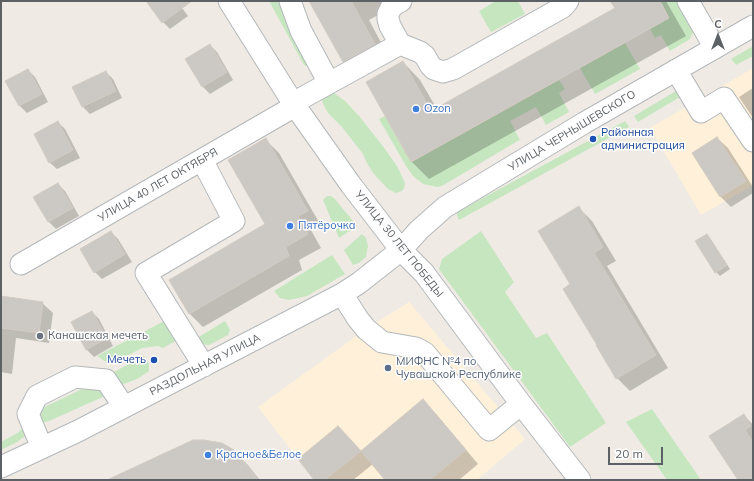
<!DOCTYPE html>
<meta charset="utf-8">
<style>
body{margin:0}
#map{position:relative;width:754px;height:481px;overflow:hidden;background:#efebe4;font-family:Mulish,sans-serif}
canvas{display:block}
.frame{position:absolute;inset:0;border:2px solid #5c6165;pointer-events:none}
.north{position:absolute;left:698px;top:16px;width:40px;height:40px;-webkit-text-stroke:3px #fff;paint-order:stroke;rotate:0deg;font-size:11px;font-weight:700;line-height:16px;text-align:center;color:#5c6165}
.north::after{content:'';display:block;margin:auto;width:14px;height:18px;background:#5c6165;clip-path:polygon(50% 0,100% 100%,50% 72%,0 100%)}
.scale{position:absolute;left:608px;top:447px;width:55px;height:18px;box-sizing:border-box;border:2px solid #5c6165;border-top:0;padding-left:5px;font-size:12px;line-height:14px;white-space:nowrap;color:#5c6165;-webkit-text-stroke:3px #fff;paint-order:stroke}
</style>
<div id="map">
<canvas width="754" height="481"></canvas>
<div class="frame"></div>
<div class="north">С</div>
<div class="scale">20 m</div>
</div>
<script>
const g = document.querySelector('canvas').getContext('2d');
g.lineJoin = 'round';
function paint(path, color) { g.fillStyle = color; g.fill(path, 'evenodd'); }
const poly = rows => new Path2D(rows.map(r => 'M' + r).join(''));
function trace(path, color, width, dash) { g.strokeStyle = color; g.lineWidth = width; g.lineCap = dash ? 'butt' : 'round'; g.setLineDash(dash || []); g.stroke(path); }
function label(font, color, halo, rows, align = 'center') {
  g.font = font + ' Mulish,sans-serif'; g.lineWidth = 3; g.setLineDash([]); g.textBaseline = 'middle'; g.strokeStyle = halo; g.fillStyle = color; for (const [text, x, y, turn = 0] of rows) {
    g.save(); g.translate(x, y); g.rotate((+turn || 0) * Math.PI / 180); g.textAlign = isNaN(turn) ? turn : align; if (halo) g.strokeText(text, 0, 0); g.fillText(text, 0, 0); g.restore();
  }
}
paint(poly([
 [753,68,753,185,701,215,650,128],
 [409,302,525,439,477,480,314,480,258,407,366,329]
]), '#fef0d9');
paint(poly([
 [269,1,278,1,289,20,309,65,307,66,306,66,304,65],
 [496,1,518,1,525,14,491,32,479,11],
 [660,1,678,1,694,30,690,39,670,51,661,35,655,38,650,29,669,18],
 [625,43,640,69,595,94,580,68],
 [753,46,753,56,736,65,731,59],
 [559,80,565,89,559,93,569,112,546,125,536,107,510,121,520,140,521,139,442,186,437,187,428,185,423,184,413,176,406,166,379,119,385,116,411,162],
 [681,88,685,94,638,122,634,116],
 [329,93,334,93,345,101,360,117,385,149,397,166,405,183,404,188,402,191,396,193,388,189,373,173,367,163,363,154,342,127,328,113,323,104,322,100,324,96],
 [625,121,629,127,459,220,457,216,457,212],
 [327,196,331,196,335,199,357,226,339,238,323,200],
 [481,231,514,282,505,292,536,338,547,333,606,423,570,447,439,269,442,259],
 [362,234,366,238,368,246,366,257,359,263,353,265,344,250],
 [332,255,345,274,307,296,289,300,280,298,274,291],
 [170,318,181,338,163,348,158,346,142,348,113,363,109,364,97,356],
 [225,321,230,330,228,335,209,345,200,344,197,338],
 [144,356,149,364,149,371,139,378,124,384,118,384,112,373],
 [97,382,105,396,49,421,41,423,34,412],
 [652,409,701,480,667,480,626,422],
 [28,422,32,431,17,442,1,450,1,442,19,432]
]), '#c6e6c0');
paint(poly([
 [148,1,177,1,188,16,170,29,163,22],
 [310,1,403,1,369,20,391,61,361,78,344,61],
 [612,1,666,1,686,36,429,179,412,162,367,83,403,62,420,80,437,109,616,9],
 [210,45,217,52,233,80,210,94,202,86],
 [28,70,35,77,48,102,27,113,20,106,7,82],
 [106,72,113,79,122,98,90,114,83,107,74,88],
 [753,88,753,118,739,97],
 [58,122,65,129,80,158,57,169,49,162],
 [717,138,728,148,753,187,753,193,731,207,721,197,693,154],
 [265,139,279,153,320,224,311,230,321,248,299,260,302,270,203,327,190,314,171,280,266,225],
 [58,184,65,191,79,216,56,229,49,222,35,197],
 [579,208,592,221,616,261,607,266,668,368,630,391,617,378,598,345,571,285],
 [111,232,118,239,132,262,102,279,95,272],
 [706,235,710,238,730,269,720,276,716,272,696,242],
 [1,297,42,303,53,313,49,343,16,338,12,374,1,372],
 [92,312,99,319,113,346,94,357,86,349],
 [423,401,436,414,478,464,459,480,387,480,373,464,353,480,316,480,351,440,361,452],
 [744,415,753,425,753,480,739,480],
 [233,451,247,464,260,480,122,480]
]), '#0003');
const building = poly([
 [146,1,192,1,162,23,146,1],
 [309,1,351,1,375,44,343,62,309,1],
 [610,1,660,1,669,18,411,162,366,82,403,61,431,111,615,8,610,1],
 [210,44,227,72,202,87,185,59,210,44],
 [28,69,42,94,19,106,5,81,28,69],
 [106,71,116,91,82,107,72,87,106,71],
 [58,121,73,150,49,163,34,134,58,121],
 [717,137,746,181,720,197,692,153,717,137],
 [266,138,308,211,298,216,308,234,286,247,289,256,189,314,169,280,265,224,228,160,266,138],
 [58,183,73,208,48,222,33,197,58,183],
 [579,206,603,247,594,253,656,355,616,379,596,345,597,345,563,289,570,284,538,231,579,206],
 [111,231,125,254,94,273,80,249,111,231],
 [707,234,727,265,715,273,695,241,707,234],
 [1,296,43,302,39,333,1,328,1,296],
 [92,311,107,338,86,350,71,322,92,311],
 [423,399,466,450,430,480,385,480,361,451,423,399],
 [744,414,751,426,745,430,753,442,753,480,738,480,709,436,744,414],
 [338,426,361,451,325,480,314,480,298,459,338,426],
 [193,440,204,440,222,443,234,450,259,480,107,480,193,440]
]);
paint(building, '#ccc8c3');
trace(building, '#d3cbc2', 1);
const minor = poly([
 [229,1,293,103,351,185,401,250,424,273,521,404,580,480],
 [290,1,301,31,329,83],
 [401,1,395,4,391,8,388,14,388,19,390,26,400,44,420,52,425,56,430,65,434,69,443,72,453,69,563,7,568,1],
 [688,1,715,48],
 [676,70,701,112,724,98,753,141],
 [293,103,400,44],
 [202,160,234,221,146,273,204,366],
 [21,264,295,106],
 [342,294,358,319,366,329,382,342,416,348,425,353,489,430,521,404],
 [42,448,28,414,37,396,75,377,106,380,124,407],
 [1,467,78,431,342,294,359,283,401,250,419,230,445,207,584,123,753,26]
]);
trace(minor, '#b4b8bb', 23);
trace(minor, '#fff', 21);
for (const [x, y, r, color] of [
 [416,109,4,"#3f7fe0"],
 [593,139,4,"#1a4fb4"],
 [290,226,4,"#3f7fe0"],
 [40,336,4,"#6b7280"],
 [154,360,4,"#1a4fb4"],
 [388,368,4,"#5c6f8a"],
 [208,455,4,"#3f7fe0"]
]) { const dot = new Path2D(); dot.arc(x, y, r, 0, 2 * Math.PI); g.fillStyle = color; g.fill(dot); trace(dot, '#fff', 1.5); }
label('11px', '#366cbe', '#fff', [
 ["Ozon",424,109],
 ["Пятёрочка",298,226],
 ["Красное&Белое",216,455]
], 'left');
label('11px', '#5c6165', '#fff', [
 ["УЛИЦА ЧЕРНЫШЕВСКОГО",572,131,-31],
 ["УЛИЦА 40 ЛЕТ ОКТЯБРЯ",158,185,-30],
 ["УЛИЦА 30 ЛЕТ ПОБЕДЫ",399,244,51],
 ["РАЗДОЛЬНАЯ УЛИЦА",205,365,-27]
]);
label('11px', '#164399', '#fff', [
 ["Районная",601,133],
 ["администрация",601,146],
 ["Мечеть",146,360,"right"]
], 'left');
label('11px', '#5b616d', '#fff', [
 ["Канашская мечеть",48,336]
], 'left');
label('11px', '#4e5e75', '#fff', [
 ["МИФНС №4 по",396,362],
 ["Чувашской Республике",396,375]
], 'left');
</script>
